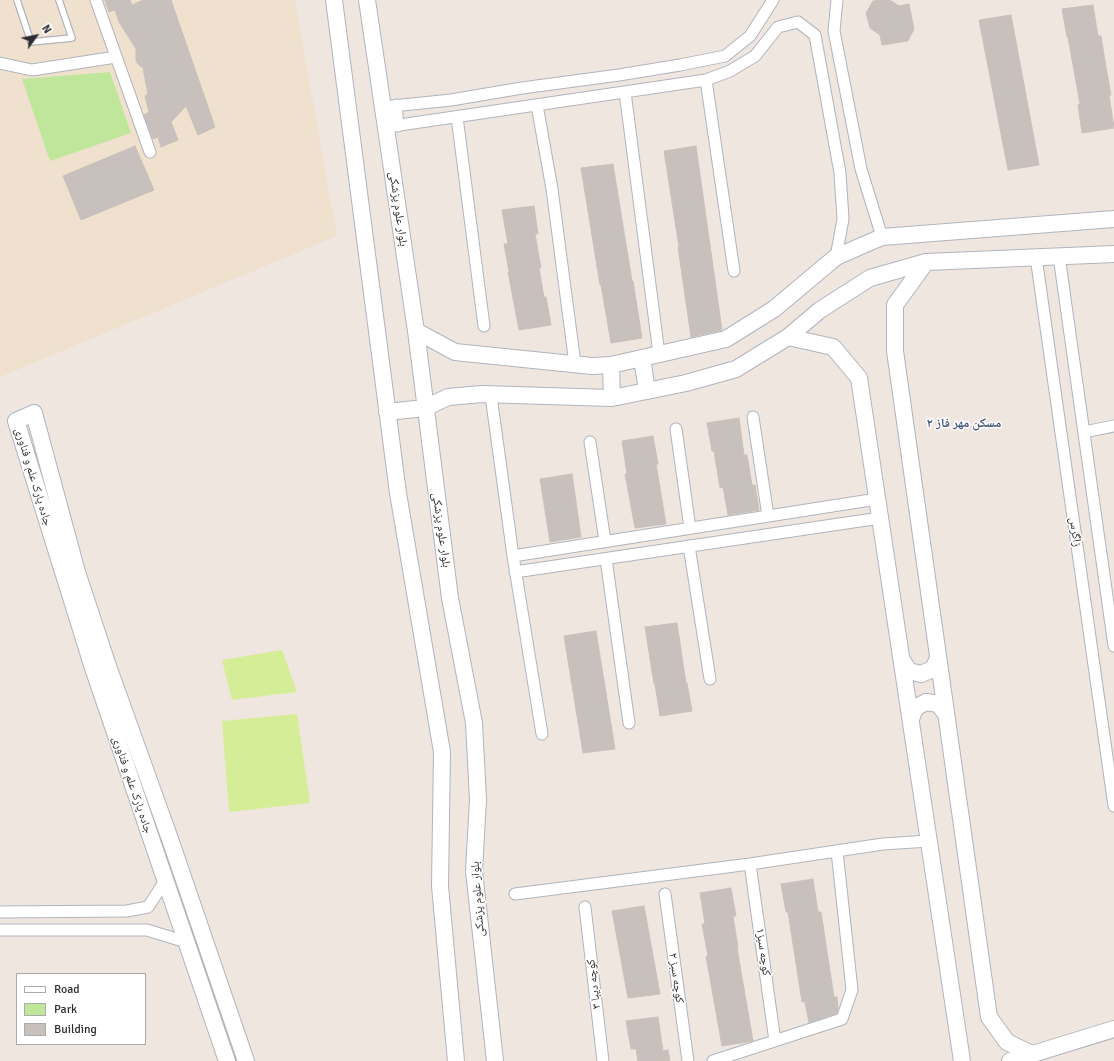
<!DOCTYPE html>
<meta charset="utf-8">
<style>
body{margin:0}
#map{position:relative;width:1114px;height:1061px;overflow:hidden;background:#efe6e0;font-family:Signika,sans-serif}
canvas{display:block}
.legend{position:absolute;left:16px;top:973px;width:130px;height:72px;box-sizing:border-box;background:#fff;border:1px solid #ababab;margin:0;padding:5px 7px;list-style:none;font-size:12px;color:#2d2d2d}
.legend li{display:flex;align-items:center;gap:8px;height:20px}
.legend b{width:20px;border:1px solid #ababab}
.north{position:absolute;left:16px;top:16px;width:40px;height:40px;-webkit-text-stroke:3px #fff;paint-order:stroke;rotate:57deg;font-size:11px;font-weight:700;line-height:16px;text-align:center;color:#2d2d2d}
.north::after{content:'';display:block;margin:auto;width:14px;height:18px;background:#2d2d2d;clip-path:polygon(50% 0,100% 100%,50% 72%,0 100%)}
</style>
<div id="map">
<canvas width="1114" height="1061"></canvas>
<ul class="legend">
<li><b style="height:5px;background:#fff"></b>Road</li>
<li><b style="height:11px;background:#bfe69b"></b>Park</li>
<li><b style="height:11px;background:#c7c0bc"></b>Building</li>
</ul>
<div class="north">N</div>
</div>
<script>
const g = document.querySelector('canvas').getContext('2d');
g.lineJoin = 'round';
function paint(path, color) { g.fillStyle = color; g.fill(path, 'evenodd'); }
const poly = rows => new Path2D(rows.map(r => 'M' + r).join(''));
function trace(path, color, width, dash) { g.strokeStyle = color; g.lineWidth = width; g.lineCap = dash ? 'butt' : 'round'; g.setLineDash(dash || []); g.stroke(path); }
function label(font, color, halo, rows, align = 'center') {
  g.font = font + ' Signika,"Noto Naskh Arabic",sans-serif'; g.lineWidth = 3; g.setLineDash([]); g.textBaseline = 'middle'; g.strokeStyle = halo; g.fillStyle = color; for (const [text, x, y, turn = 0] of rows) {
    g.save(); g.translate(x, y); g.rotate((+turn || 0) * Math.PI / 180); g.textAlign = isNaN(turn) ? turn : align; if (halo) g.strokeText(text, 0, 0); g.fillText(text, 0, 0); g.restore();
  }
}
paint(poly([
 [0,0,295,0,337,236,0,377]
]), '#f0e1cf');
paint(poly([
 [110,72,131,133,50,161,22,79]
]), '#bfe69b');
paint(poly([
 [282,650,297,692,232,700,222,660],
 [297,714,310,803,229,812,222,721]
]), '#d5ed97');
const building = poly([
 [105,0,130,0,132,5,143,0,171,0,215,127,198,135,186,106,171,122,178,140,161,147,158,137,153,139,144,115,149,112,145,96,148,94,143,68,138,64,136,61,136,49,119,22,115,10,109,12,105,0],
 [880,0,890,0,899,6,909,4,914,29,908,41,882,45,880,35,870,28,866,13,873,1,880,0],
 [1093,5,1098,36,1101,36,1106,67,1111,95,1109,95,1114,128,1082,133,1078,105,1080,104,1068,37,1067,37,1062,9,1093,5],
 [1011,15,1039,165,1008,170,979,20,1011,15],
 [135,146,154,190,81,220,63,176,135,146],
 [696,146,722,330,691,337,678,247,679,247,664,151,696,146],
 [613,164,632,281,633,281,642,338,611,343,601,285,600,285,581,168,613,164],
 [534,206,538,234,535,234,541,268,539,268,544,297,546,297,551,325,519,330,508,272,509,272,504,244,508,244,502,210,534,206],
 [739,418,744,455,747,455,752,485,755,485,759,510,728,515,723,487,720,488,714,451,712,451,707,423,739,418],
 [653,436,658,464,656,464,666,524,635,528,625,474,627,474,622,441,653,436],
 [572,474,581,537,550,542,540,479,572,474],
 [677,623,686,683,687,683,692,711,660,716,655,684,654,684,645,627,677,623],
 [596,631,615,749,583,753,564,636,596,631],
 [813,879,818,912,821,912,834,997,837,997,838,1008,837,1013,809,1023,805,1002,802,1002,788,912,786,912,781,884,813,879],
 [731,888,736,916,733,916,738,948,737,948,753,1041,722,1046,706,956,708,956,702,924,705,924,700,893,731,888],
 [644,906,660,994,628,998,612,911,644,906],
 [658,1017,663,1051,668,1050,670,1061,638,1061,636,1049,631,1049,626,1021,658,1017]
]);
paint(building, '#c7c0bc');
trace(building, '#cac2b9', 1);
const lane = poly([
 [17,0,31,42,72,38,59,0]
]);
const street = poly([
 [96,0,150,152],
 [837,0,834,31,861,169,882,237],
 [0,63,32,70,116,57],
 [706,80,734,271],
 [625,92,659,354],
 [396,105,398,126],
 [537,105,552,189,575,364],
 [383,107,451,100,522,88,619,75,680,65,725,56,750,36,773,0],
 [457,117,484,326],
 [386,127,706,80,730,71,755,56,778,27,798,22,815,35,840,173,843,219,836,257],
 [1059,256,1114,646],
 [1036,257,1114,806],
 [492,403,513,556],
 [753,417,768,516],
 [676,429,690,528],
 [1084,432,1114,426],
 [590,442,605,541],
 [689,546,710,679],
 [606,559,629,723],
 [515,572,880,518],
 [542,734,513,556,877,499],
 [750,864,775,1041],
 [515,894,750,864,883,844,929,841],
 [665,894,688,1061],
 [585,907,603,1061],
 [0,912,127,911,148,907,165,881],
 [0,930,147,930,186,942],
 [713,1061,842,1019,852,990,837,851]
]);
const secondary = poly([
 [334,0,398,493,442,752,440,886,456,1061],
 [367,0,416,331,450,598,474,723,478,800,474,871,495,1061],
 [926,262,895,305,895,351,989,1017,1007,1042,1032,1054],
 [416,331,455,352,592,366,611,365,726,339,774,309,836,257,882,237,1114,219],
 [788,337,833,347,859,378,962,1061],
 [642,358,647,391],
 [611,365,612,398],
 [387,412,425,408,448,397,482,394,612,398,686,383,736,369,788,337,820,310,870,278,926,262,1114,254],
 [902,660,909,671,921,674,933,669,938,658],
 [911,719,915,708,926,702,938,704,946,714],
 [227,1061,94,671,16,421,34,413,77,572,108,666,170,839,246,1061],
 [1010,1061,1114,1029]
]);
trace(lane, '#b0b4bd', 8);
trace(street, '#b0b4bd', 13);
trace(secondary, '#b0b4bd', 18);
trace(lane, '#fff', 5.5);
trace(street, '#fff', 11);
trace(secondary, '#fff', 16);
label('12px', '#2d2d2d', '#fff', [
 ["بلوار علوم پزشکی",398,209,82],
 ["جاده پارک علم و فناوری",33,477,73],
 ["بلوار علوم پزشکی",441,530,82],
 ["زاگرس",1075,532,82],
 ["جاده پارک علم و فناوری",132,785,71],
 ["بلوار علوم پزشکی",478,899,-94],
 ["کوچه سبز۱",763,952,82],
 ["کوچه سبز ۲",676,978,82],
 ["کوچه دیبا ۳",594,984,-97]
]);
label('bold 13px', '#4c5c80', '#fff', [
 ["مسکن مهر فاز ۲",964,424]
]);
</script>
